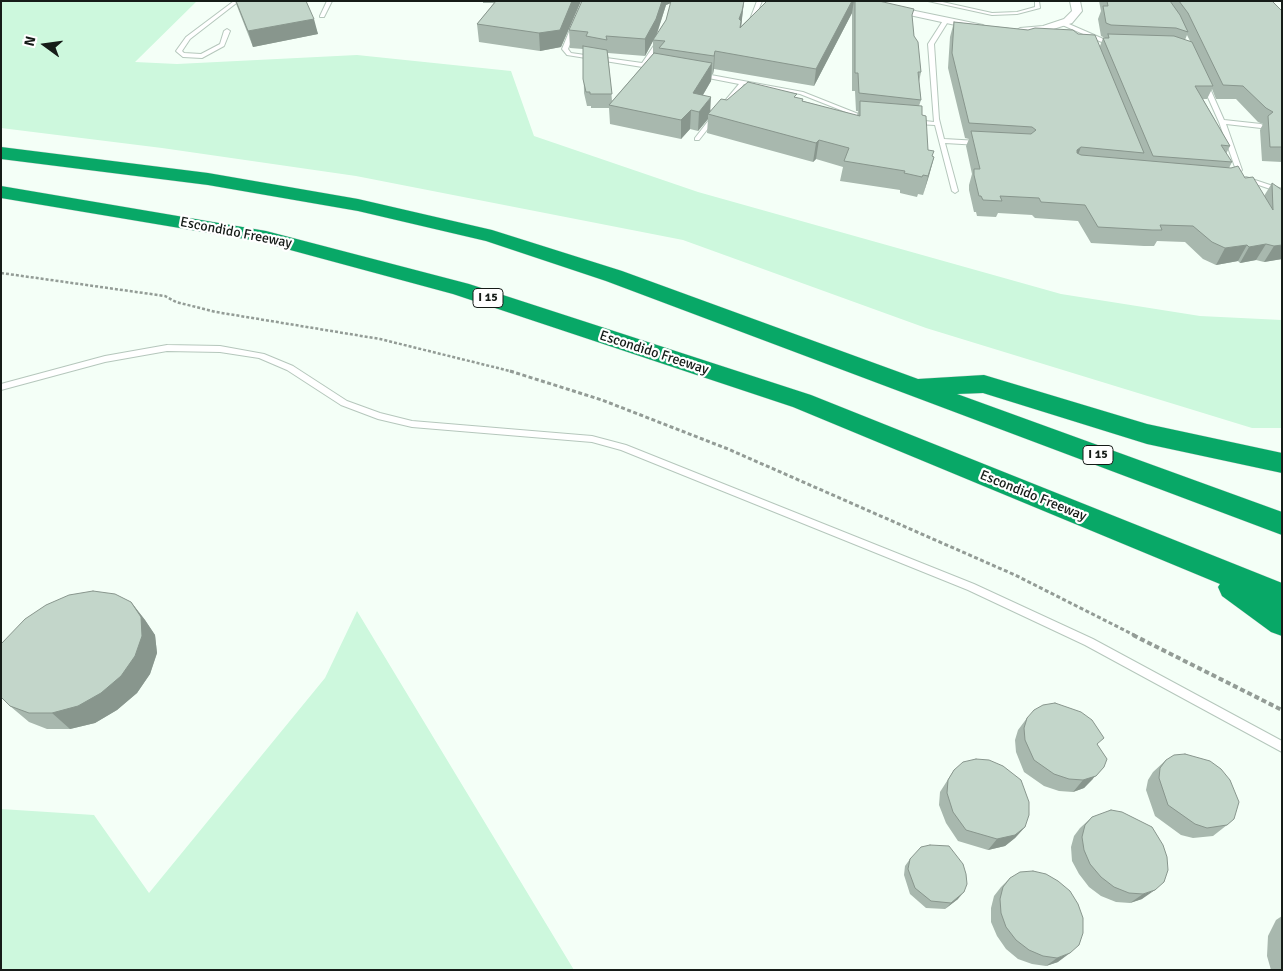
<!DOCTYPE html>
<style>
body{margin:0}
#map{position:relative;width:1283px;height:971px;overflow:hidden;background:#f4fff7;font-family:Signika,sans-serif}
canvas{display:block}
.frame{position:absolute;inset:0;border:2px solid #161c18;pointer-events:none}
.north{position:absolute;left:20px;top:20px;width:50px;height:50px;-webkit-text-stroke:4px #fff;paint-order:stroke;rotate:284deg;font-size:14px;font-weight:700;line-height:20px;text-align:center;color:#161c18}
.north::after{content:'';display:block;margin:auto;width:18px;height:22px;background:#161c18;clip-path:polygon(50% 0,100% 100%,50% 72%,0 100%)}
</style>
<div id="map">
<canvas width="1283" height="971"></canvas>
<div class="frame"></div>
<div class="north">N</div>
</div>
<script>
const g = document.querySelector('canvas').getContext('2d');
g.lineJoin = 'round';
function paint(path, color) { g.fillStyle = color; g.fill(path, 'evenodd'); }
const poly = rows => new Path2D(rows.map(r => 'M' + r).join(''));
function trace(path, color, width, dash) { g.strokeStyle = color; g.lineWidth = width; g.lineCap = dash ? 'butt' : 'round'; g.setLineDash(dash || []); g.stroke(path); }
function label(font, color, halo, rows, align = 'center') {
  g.font = font + ' Signika,sans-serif'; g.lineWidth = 4.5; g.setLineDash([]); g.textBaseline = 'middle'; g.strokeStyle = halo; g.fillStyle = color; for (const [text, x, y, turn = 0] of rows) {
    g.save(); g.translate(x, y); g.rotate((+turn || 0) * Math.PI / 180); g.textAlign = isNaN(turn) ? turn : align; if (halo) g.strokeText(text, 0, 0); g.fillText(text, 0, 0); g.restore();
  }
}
paint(poly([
 [1,1,197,1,135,62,177,64,357,55,511,71,534,136,698,192,1061,294,1200,316,1282,320,1282,428,1252,428,926,328,683,240,356,176,162,148,1,128],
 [357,611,574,970,1,970,1,809,94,815,149,893,325,678]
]), '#cdf8dd');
const service = poly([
 [234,1,239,1,190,39,182,51,184,53,201,54,220,44,224,31,227,29,230,31,224,46,202,58,183,57,177,52,176,51,186,37,234,1],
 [327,1,332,1,324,17,320,17,320,16,327,1],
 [757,1,762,1,754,21,749,22,757,1],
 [928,1,938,1,992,13,1017,12,1035,7,1035,1,1039,1,1040,8,1017,14,992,15,928,1],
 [944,19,949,20,934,44,939,119,944,139,979,141,982,143,979,145,945,143,958,191,955,193,952,191,935,125,916,124,913,122,916,120,934,122,928,44,944,19],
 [1062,21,1108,41,1109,42,1104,43,1060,24,1059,23,1062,21],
 [574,25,577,27,568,49,571,53,642,63,657,41,659,40,662,42,647,64,658,67,655,69,567,55,562,49,571,27,574,25],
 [700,73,803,92,866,117,861,118,800,94,744,84,728,104,724,104,724,102,739,84,698,76,697,75,700,73],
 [1205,82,1208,84,1224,120,1261,124,1264,126,1261,128,1226,124,1242,170,1236,178,1231,177,1236,170,1219,122,1202,84,1205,82],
 [712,116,717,117,699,140,695,140,695,138,712,116],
 [1246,177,1282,189,1282,193,1244,180,1244,178,1246,177],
 [167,345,220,346,264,354,293,366,347,401,380,413,412,421,592,436,626,445,974,584,1093,639,1282,741,1282,752,1085,645,968,590,621,450,592,442,412,427,378,419,341,405,287,370,259,358,220,352,167,351,105,362,1,390,1,384,105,356,167,345]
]);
const minor = poly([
 [845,1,867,1,983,25,988,28,983,31,845,1],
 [1070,1,1080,1,1082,11,1072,23,1044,32,1020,34,1015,31,1020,28,1043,26,1064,19,1072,11,1070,1]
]);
const motorway = poly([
 [1,147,208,173,358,199,492,230,622,271,918,379,984,375,1147,424,1282,453,1282,473,1147,444,983,393,957,394,1282,512,1282,535,606,281,486,241,358,211,208,185,1,159,1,147],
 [1,186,266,231,469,284,811,395,1282,583,1282,636,1271,632,1222,596,1218,587,1220,584,793,407,453,294,257,241,1,198,1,186]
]);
trace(service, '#b5c7bc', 2);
trace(minor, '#b5c7bc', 2);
trace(motorway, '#dadbda', 1);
trace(poly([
 [1,273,165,296,176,302,216,312,380,339,514,372]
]), '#939c96', 2.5, [3, 2]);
trace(poly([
 [510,371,602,400,728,449,1015,575,1136,636]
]), '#939c96', 3, [4, 2.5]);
trace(poly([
 [1133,635,1282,710]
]), '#939c96', 4, [5, 3]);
paint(service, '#fff');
paint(minor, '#fff');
paint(motorway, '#08a867');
paint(poly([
 [235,1,306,1,318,34,253,47],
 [483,1,581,1,561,47,540,51,479,42,477,24,494,3,483,3],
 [582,1,744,1,741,26,767,1,854,1,852,13,814,86,714,69,713,74,712,74,711,81,703,95,711,111,727,100,796,97,803,101,857,116,858,111,856,111,855,91,852,91,852,13,854,1,879,1,912,20,914,36,921,72,919,82,921,100,919,106,922,115,928,150,932,156,934,157,923,195,918,194,917,197,900,193,900,190,840,181,843,167,816,159,813,162,707,133,708,119,698,131,690,129,681,139,610,124,609,108,591,108,591,106,587,106,584,93,583,49,570,48,569,30],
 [671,3,666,20,657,34,666,5],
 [653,41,653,54,612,101,608,53,645,56],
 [1099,1,1272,1,1282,11,1282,162,1262,161,1260,130,1263,124,1258,122,1236,99,1216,99,1212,89,1207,99,1203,99,1230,146,1226,154,1232,162,1229,168,1245,178,1264,196,1272,183,1282,259,1264,262,1256,260,1240,263,1238,261,1216,265,1203,259,1185,242,1157,241,1154,246,1144,246,1091,243,1078,221,1035,218,1032,215,998,213,996,217,977,216,976,212,974,212,969,190,969,185,972,174,966,146,969,139,965,138,948,68,950,37,954,22,1028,30,1078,34,1100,46,1103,38,1105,38,1101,36,1098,19,1101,11],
 [1187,35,1190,41,1185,40],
 [131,602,145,620,155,635,157,653,150,674,137,693,117,710,95,723,70,729,47,729,29,722,10,706],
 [1027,718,1098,745,1093,779,1084,788,1073,792,1059,791,1044,786,1024,772,1016,752,1015,740,1018,730],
 [1166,760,1227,825,1213,836,1193,838,1181,835,1155,816,1146,790,1148,780,1153,772],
 [954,770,1025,827,1015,838,1005,846,988,850,958,841,946,823,939,805,940,792],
 [1092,817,1163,845,1142,899,1130,903,1116,902,1101,896,1089,887,1079,874,1072,861,1071,847,1074,836,1080,828],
 [910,859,958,899,945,909,926,908,910,894,904,875,905,866],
 [1046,874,1058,962,1046,966,1032,964,1018,959,1006,949,997,936,991,922,991,908,994,896,1001,887,1010,878],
 [1282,916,1282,970,1271,970,1267,956,1268,936,1276,920]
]), '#a8b8ae');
paint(poly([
 [572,1,581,1,561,47,540,51,539,33],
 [662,1,671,1,671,3,666,5,656,36,653,40,653,41,645,56,645,39],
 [744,1,741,28,740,30,739,19],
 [852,1,854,1,852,13,814,86,816,69],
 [314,19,318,34,253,47,248,31],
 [715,51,714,69,713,74,714,56],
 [712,63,711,81,694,110,693,93],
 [711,97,710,115,708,114,708,119,698,131,699,112],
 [691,110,690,129,681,139,681,120],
 [819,140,816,159,813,162,816,143],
 [1081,147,1075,163,1077,150],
 [934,157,929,176,923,195,928,176],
 [1266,244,1256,260,1240,263,1249,247],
 [1247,245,1238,261,1216,265,1225,248],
 [1282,245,1282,259,1264,262,1274,246],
 [131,602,145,620,155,635,157,653,150,674,137,693,117,710,95,723,70,729,52,713],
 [1104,767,1084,788,1073,792,1083,780],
 [1025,827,1015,838,1005,846,988,850,997,839],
 [1155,890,1142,899,1130,903,1143,894],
 [964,892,958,899,945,909,951,903],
 [1070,953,1058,962,1046,966,1057,958]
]), '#88968d');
const building = poly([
 [236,1,306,1,314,19,248,31,236,1],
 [496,1,572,1,560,30,539,33,477,24,496,1],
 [582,1,662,1,656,19,645,39,606,36,607,40,586,36,588,32,569,30,582,1],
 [671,1,744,1,742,11,739,19,741,21,740,28,767,1,852,1,816,69,715,51,714,56,659,48,665,41,653,40,666,20,671,1],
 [855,1,879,1,914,9,912,15,914,36,918,42,921,72,918,72,921,100,859,93,858,73,855,73,855,1],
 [1107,1,1170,1,1180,15,1188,32,1176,28,1111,25,1106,23,1103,6,1108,6,1107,1],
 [1179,1,1272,1,1282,11,1282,147,1270,147,1268,116,1273,112,1266,108,1243,86,1223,85,1188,13,1179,1],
 [954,22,1028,30,1035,28,1073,30,1078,34,1095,35,1144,153,1081,147,1077,150,1077,153,1081,155,1231,168,1238,166,1245,178,1253,177,1273,210,1272,183,1282,190,1282,245,1274,246,1266,244,1249,247,1247,245,1225,248,1212,242,1193,226,1160,225,1162,230,1152,230,1098,227,1085,205,1041,202,1039,198,1000,196,1002,201,983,200,981,196,979,196,974,175,974,169,980,169,971,131,1031,134,1036,130,1032,127,969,123,952,53,954,22],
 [1108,34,1174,36,1192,42,1213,86,1195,86,1230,146,1221,145,1232,162,1153,156,1103,38,1109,38,1108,34],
 [583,46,607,50,612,94,590,94,590,92,586,92,583,79,583,46],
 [654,53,712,63,693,93,711,97,699,112,691,110,681,120,609,105,654,53],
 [748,82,797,94,794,97,803,99,802,101,860,116,860,101,922,106,922,115,926,116,928,150,934,151,932,156,934,157,928,176,923,175,922,177,904,173,905,171,844,161,849,148,819,140,816,143,708,114,721,99,727,100,748,82],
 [93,591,115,594,131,602,141,617,142,636,135,656,121,676,101,693,78,706,52,713,29,713,10,706,1,697,1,644,25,619,46,605,69,595,93,591],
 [1055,703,1081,712,1092,720,1104,738,1097,744,1107,759,1104,767,1096,776,1083,780,1069,779,1054,774,1034,760,1025,740,1024,728,1027,718,1034,710,1043,705,1055,703],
 [1185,754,1210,761,1221,769,1230,780,1239,802,1234,819,1227,825,1207,828,1195,824,1168,805,1159,778,1160,768,1166,760,1174,755,1185,754],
 [976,759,989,760,1003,766,1021,780,1029,802,1029,815,1025,827,1015,835,997,839,966,830,953,812,947,793,948,780,954,770,963,762,976,759],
 [1111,810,1122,812,1152,827,1163,845,1167,857,1168,870,1164,882,1155,890,1143,894,1129,893,1114,887,1101,877,1090,864,1084,850,1082,837,1085,825,1092,817,1111,810],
 [930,845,949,846,963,864,966,874,967,884,964,892,951,903,931,901,915,888,908,869,910,859,921,847,930,845],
 [1033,871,1046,874,1058,881,1070,891,1078,904,1083,918,1083,933,1079,945,1070,953,1057,958,1043,956,1029,950,1016,940,1006,927,1001,913,1000,899,1003,887,1010,878,1020,872,1033,871]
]);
paint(building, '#c3d6ca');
trace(building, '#88968d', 1);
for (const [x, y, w] of [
 [488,298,30],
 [1098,455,30]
]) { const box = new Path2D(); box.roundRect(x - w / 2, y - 9.5, w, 19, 4); g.fillStyle = '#fff'; g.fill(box); trace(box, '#161c18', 1); }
label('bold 12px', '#161c18', null, [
 ["I 15",488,298],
 ["I 15",1098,455]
]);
label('14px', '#161c18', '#fff', [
 ["Escondido Freeway",236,233,11],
 ["Escondido Freeway",654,353,18],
 ["Escondido Freeway",1033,496,22]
]);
</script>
